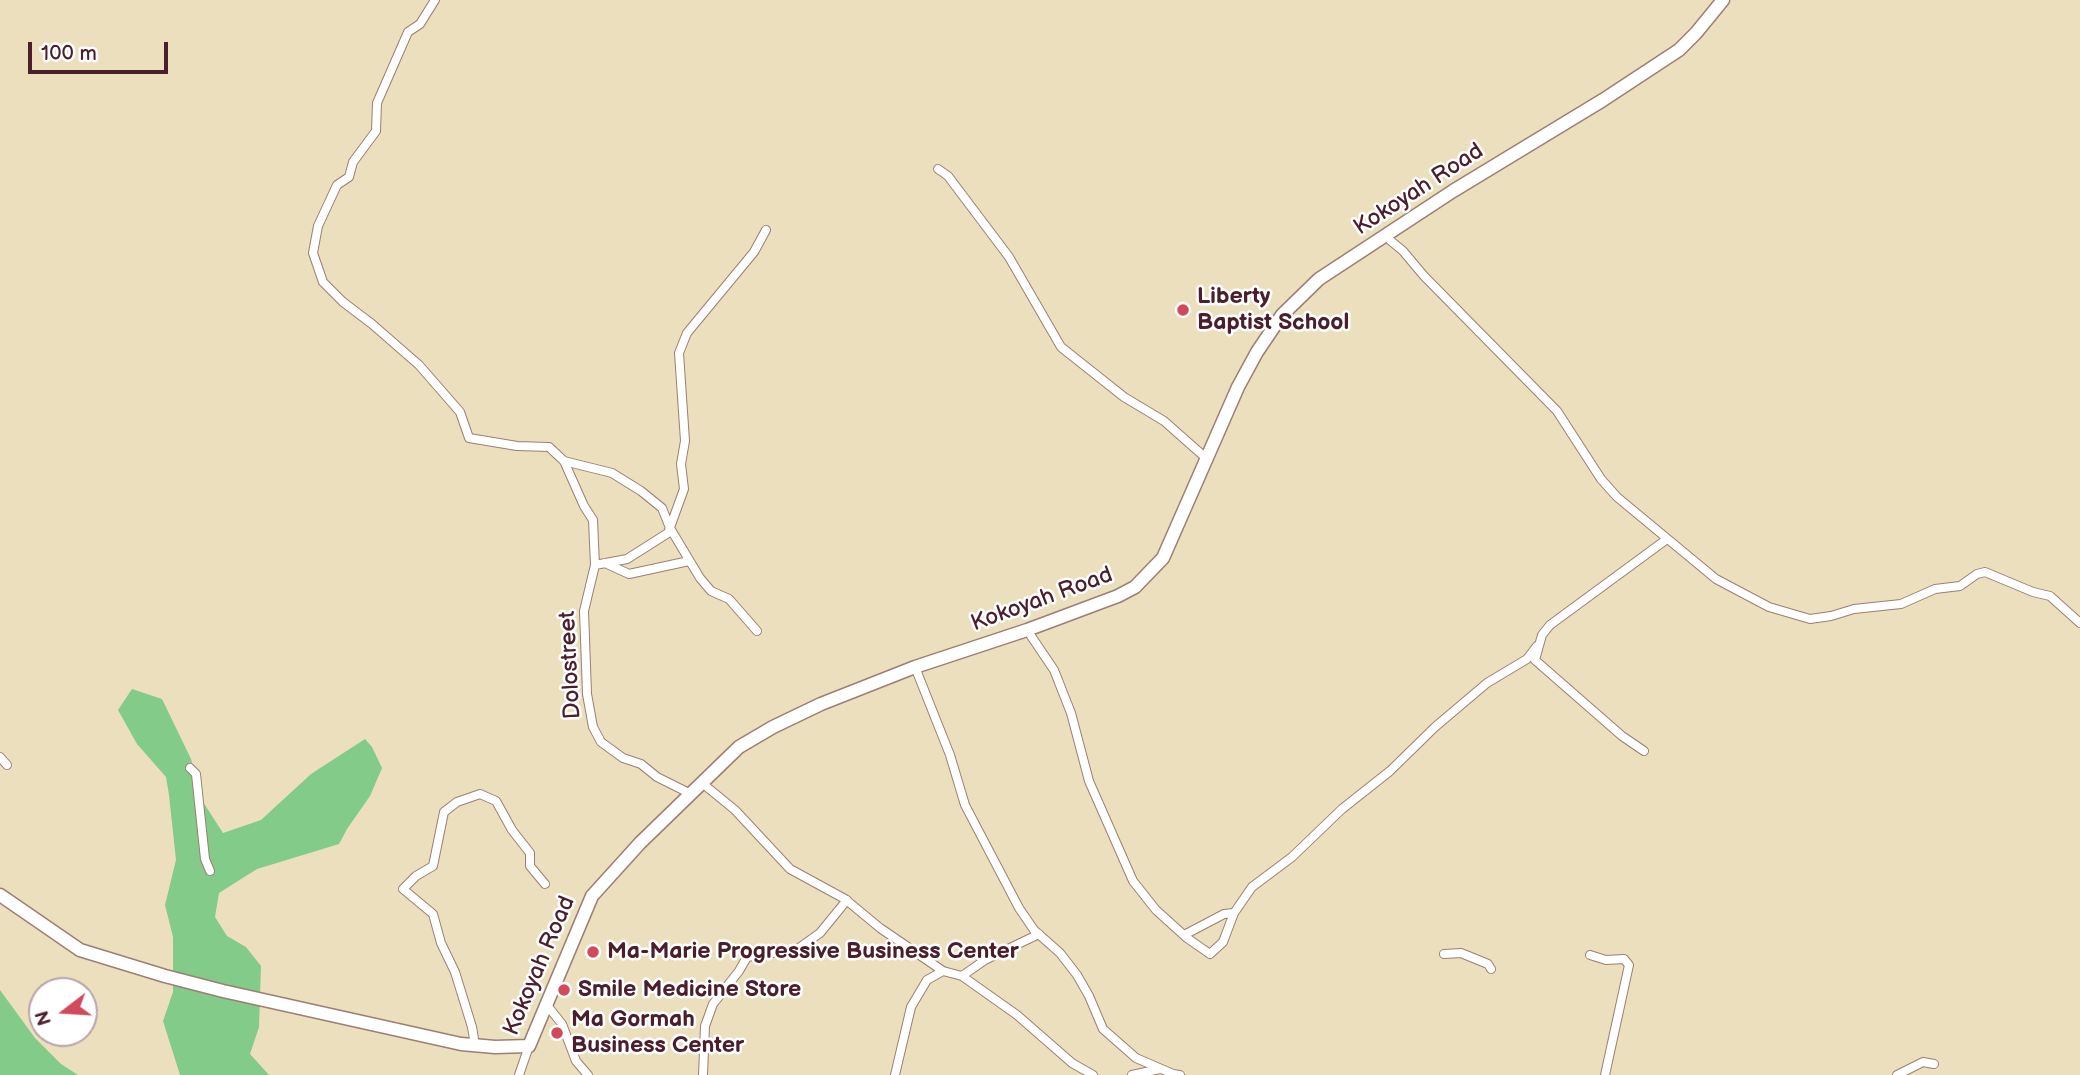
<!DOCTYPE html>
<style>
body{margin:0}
#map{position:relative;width:2080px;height:1075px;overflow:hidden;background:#ecdfbe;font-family:"Balsamiq Sans",sans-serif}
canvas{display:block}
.north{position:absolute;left:28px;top:977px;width:70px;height:70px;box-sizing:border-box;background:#fff;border:2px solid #b7a5aa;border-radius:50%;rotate:253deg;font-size:19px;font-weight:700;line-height:28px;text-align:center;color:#4a1f2b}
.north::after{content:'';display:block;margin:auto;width:24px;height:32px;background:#d1495b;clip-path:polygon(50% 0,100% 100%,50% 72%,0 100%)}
.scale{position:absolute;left:28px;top:42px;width:140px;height:32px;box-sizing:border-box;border:4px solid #4a1f2b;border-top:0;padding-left:9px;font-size:21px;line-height:24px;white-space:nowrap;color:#4a1f2b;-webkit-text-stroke:5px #fff;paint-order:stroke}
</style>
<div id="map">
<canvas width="2080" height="1075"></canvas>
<div class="north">N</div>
<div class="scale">100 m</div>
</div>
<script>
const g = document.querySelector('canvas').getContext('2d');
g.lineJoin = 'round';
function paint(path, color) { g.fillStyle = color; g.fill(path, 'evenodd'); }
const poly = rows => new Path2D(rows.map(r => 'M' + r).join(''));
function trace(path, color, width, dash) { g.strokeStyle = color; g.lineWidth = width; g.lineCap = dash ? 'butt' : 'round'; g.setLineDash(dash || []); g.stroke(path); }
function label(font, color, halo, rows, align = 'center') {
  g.font = font + ' "Balsamiq Sans",sans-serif'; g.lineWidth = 5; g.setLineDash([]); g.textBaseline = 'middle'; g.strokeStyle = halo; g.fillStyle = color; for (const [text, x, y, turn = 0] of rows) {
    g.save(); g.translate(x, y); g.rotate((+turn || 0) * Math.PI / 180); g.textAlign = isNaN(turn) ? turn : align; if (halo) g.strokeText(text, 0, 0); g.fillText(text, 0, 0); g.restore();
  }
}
paint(poly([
 [132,689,162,699,191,759,203,802,223,833,261,820,311,774,365,739,372,747,382,768,370,796,347,829,339,844,257,869,219,893,215,917,227,936,246,947,261,966,259,1027,250,1054,269,1075,180,1075,163,1021,173,992,173,937,165,905,176,860,169,795,166,777,137,744,118,710],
 [0,990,35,1038,61,1064,78,1075,0,1075]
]), '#82cb88');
const minor = poly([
 [435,0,420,24,408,32,377,103,376,131,353,162,349,177,337,185,318,226,313,253,323,282,343,302,372,324,419,365,460,412,469,438,517,446,549,447,564,461,584,506,593,520,595,565,584,611,587,694,593,727,601,742,623,758,641,764,657,777,691,794],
 [938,169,948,176,1009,257,1061,347,1124,397,1164,421,1207,459],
 [1385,236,1403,251,1424,276,1557,411,1601,479,1617,497,1716,579,1769,607,1810,619,1831,616,1854,609,1901,604,1935,589,1960,586,1977,574,1985,572,2033,592,2050,596,2080,623],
 [564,461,612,473,641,491,662,508,670,528,700,578,711,591,729,599,757,631],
 [605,563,629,574,689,561],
 [595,565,627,559,668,533,684,489,681,464,685,441,679,353,687,333,754,252,766,230],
 [1027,630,1054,670,1071,713,1089,781,1133,881,1156,910,1187,938,1210,954,1223,942,1234,913,1252,887,1292,857,1342,809,1390,771,1435,727,1487,683,1527,659,1537,646],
 [915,667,950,755,965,805,1019,908,1034,930,1060,953,1077,975,1089,996,1103,1029,1136,1058,1173,1074,1180,1075],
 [1644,751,1622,736,1535,660,1542,635,1550,625,1667,539],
 [0,757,7,765],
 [190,768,196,774,205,859,210,871],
 [702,783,735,810,790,869,845,899,880,928,943,971],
 [1184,935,1224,914,1234,913],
 [1444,954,1461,953,1488,964,1491,969],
 [1590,955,1606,960,1624,959,1629,965,1605,1075],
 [962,976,1017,1015,1072,1063,1093,1075],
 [546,1004,562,1024,576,1061,588,1075],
 [475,1045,472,1027,455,972,441,943,433,914,403,889,416,876,433,866,444,812,457,802,480,794,496,801,512,830,530,853,530,866,545,884],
 [519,1075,529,1046],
 [703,1075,705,1026,713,1004,739,971,747,957,769,953,792,953,820,933,847,900],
 [895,1075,911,1007,927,980,943,971,962,976,985,960,1039,934],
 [1132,1075,1160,1069],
 [1897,1075,1923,1062,1934,1064]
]);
const primary = poly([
 [0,895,80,950,165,976,223,991,461,1044,495,1047,529,1046,592,896,640,843,739,747,773,727,821,704,915,667,1027,630,1118,596,1135,587,1163,558,1238,387,1257,352,1282,315,1319,279,1453,191,1603,100,1679,50,1696,33,1723,0]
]);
trace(minor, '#9b7f74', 10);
trace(primary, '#9b7f74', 15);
trace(minor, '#fff', 8);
trace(primary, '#fff', 12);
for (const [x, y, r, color] of [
 [1183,310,7,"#d1495b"],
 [593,952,7,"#d1495b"],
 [564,990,7,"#d1495b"],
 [557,1033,7,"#d1495b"]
]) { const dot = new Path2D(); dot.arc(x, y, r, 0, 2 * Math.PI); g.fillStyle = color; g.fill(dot); trace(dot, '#fff', 2.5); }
label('23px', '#4a1f2b', '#fff', [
 ["Kokoyah Road",1419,190,-33],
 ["Kokoyah Road",1042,600,-20],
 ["Dolostreet",571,665,-93],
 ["Kokoyah Road",540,966,-67]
]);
label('bold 23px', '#4a1f2b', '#fff', [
 ["Liberty",1197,297],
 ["Baptist School",1197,323],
 ["Ma-Marie Progressive Business Center",607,952],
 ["Smile Medicine Store",578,990],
 ["Ma Gormah",571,1020],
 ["Business Center",571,1046]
], 'left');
</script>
